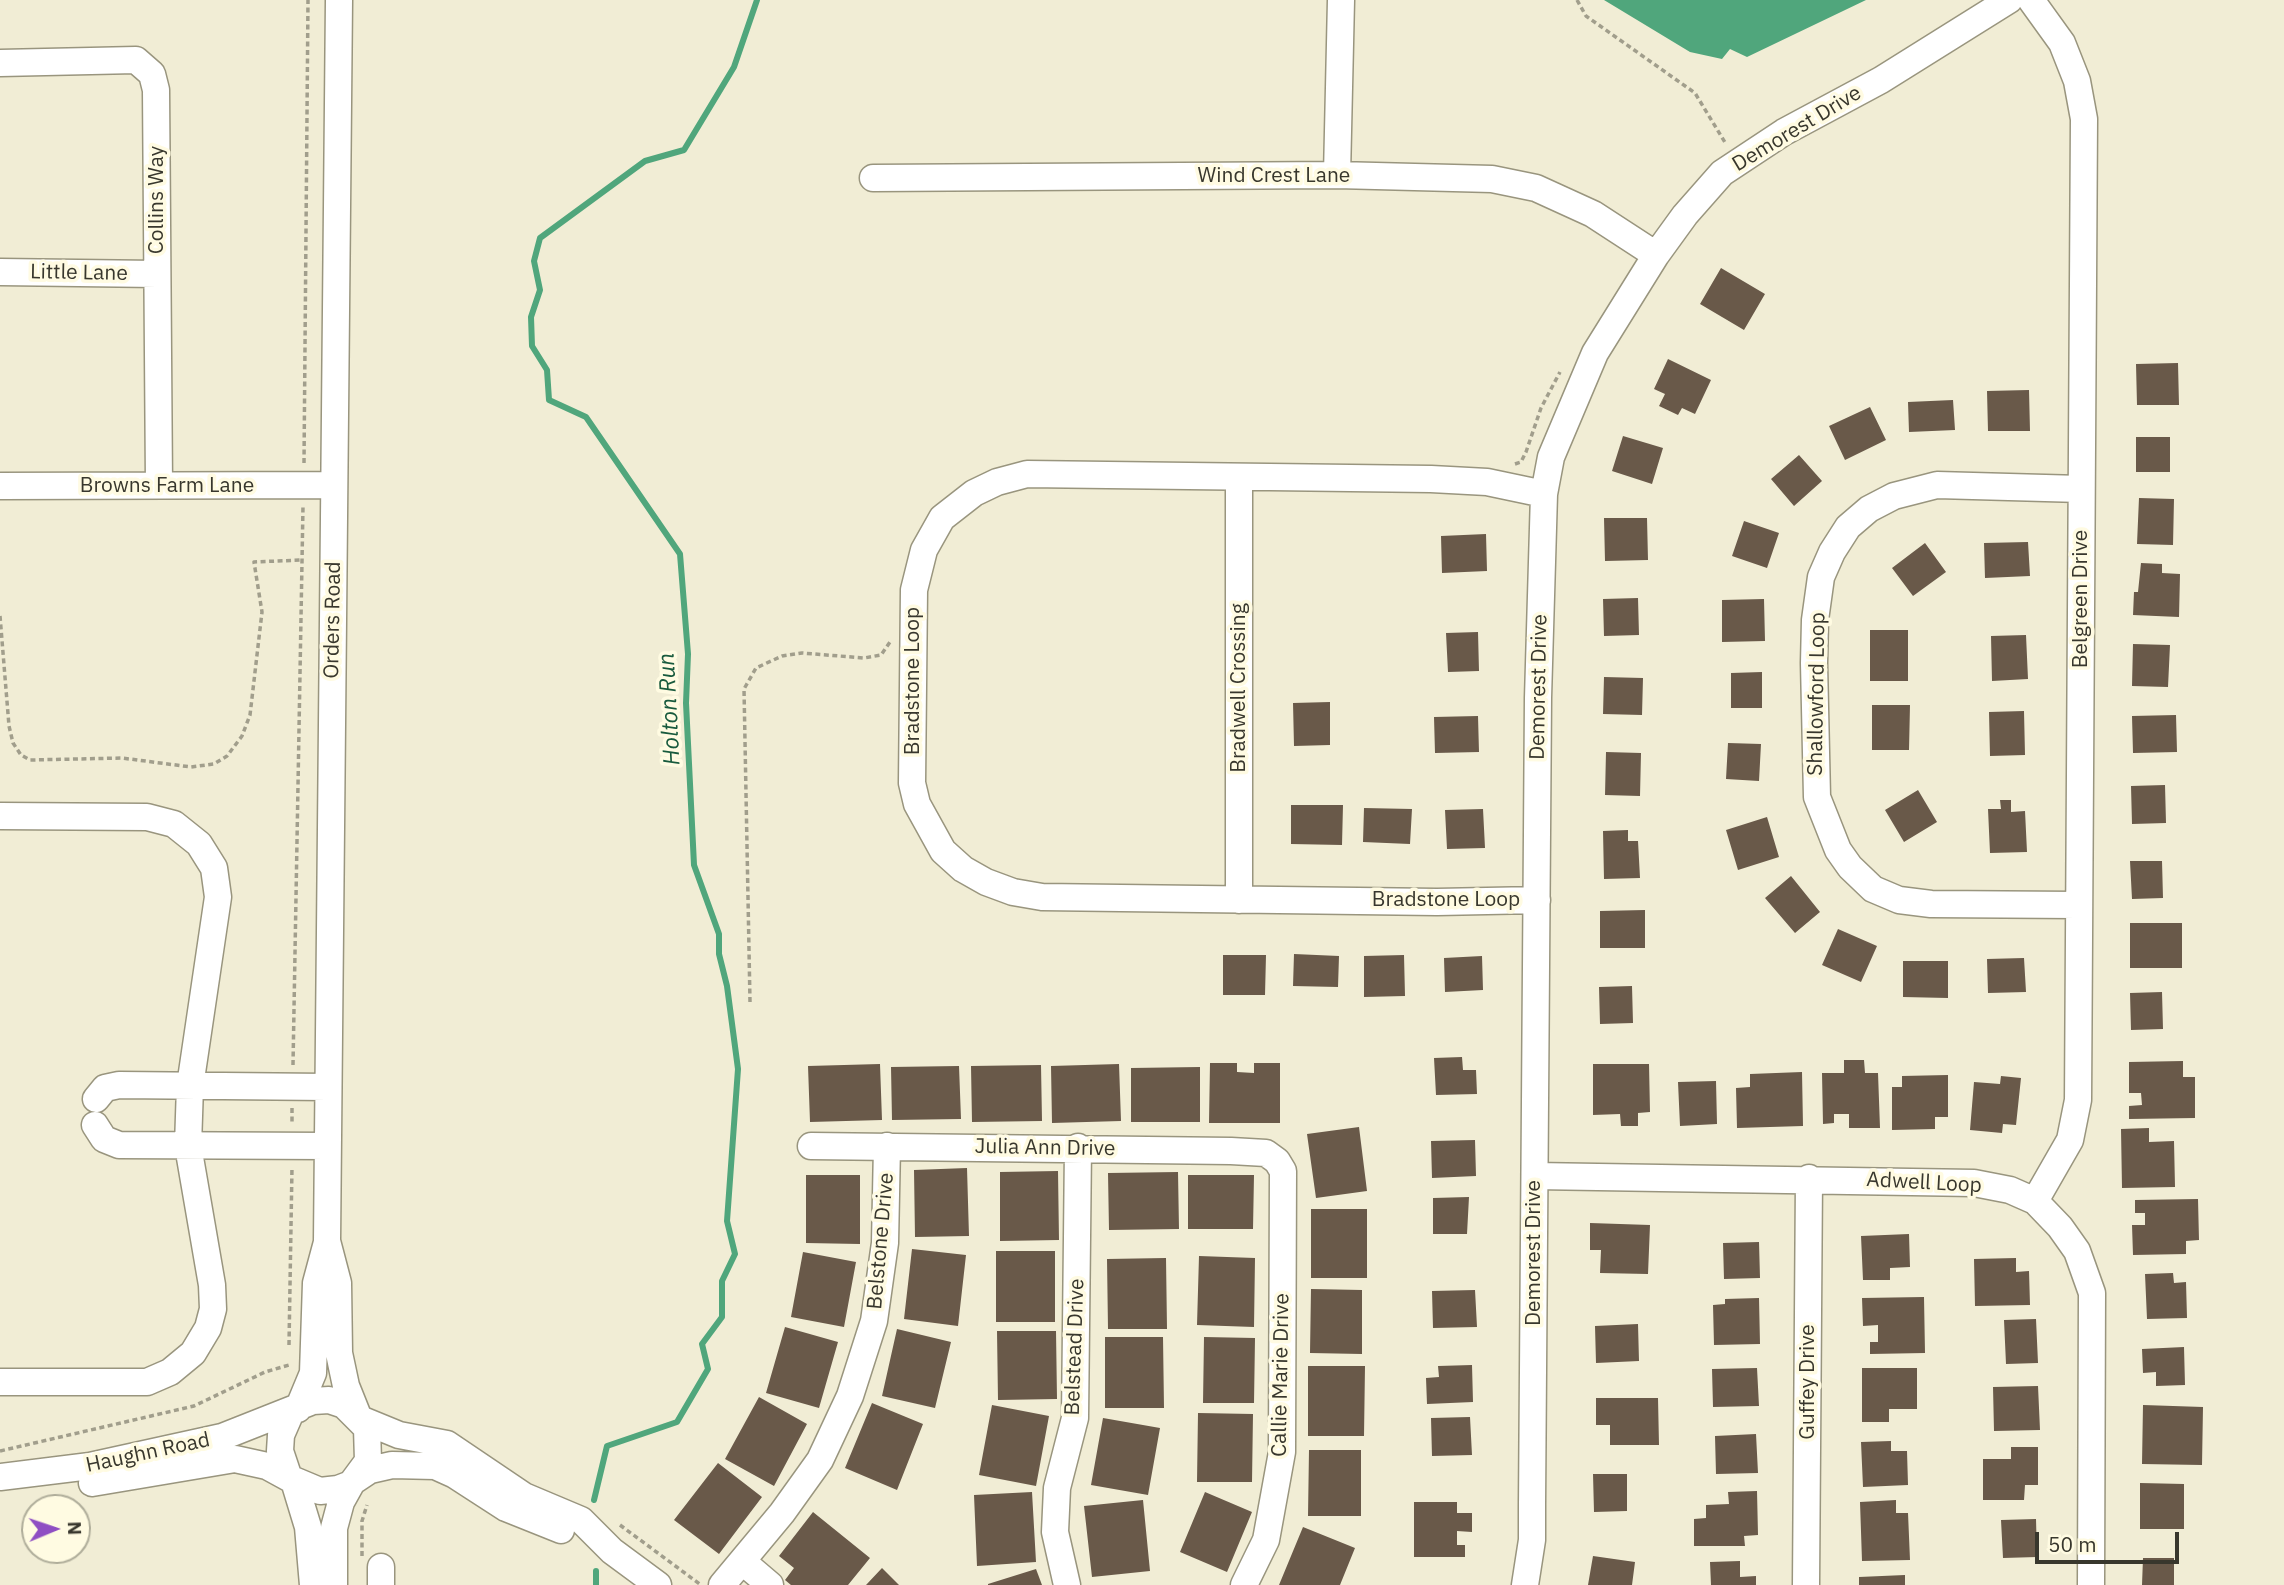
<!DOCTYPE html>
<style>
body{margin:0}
#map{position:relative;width:2284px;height:1585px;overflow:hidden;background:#f1edd5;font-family:"IBM Plex Sans",sans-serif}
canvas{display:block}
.north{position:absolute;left:21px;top:1494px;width:70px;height:70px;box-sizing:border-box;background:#fffbe2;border:2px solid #afad9a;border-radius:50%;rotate:88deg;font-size:19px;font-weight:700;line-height:28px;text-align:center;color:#38372d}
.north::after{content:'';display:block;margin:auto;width:24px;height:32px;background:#8f4ec3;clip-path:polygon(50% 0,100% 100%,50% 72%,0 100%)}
.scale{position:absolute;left:2035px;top:1532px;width:144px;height:32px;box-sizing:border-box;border:4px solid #38372d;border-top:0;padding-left:9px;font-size:21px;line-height:24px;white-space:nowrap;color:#38372d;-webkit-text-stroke:5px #fffbe2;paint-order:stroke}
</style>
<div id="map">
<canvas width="2284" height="1585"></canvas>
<div class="north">N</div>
<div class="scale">50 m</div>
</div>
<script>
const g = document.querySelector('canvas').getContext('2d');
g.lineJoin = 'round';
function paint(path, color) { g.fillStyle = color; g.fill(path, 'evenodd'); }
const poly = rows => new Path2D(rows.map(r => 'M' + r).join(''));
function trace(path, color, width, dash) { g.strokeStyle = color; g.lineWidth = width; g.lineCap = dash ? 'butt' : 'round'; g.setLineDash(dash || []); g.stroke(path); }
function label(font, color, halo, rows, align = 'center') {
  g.font = font + ' "IBM Plex Sans",sans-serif'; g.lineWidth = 7; g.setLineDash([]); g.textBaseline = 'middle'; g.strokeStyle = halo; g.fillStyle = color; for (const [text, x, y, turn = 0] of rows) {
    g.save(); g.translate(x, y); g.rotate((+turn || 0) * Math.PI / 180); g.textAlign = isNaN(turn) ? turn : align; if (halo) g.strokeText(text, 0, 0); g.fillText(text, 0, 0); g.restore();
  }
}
paint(poly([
 [1604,0,1866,0,1747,57,1730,49,1722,59,1690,52]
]), '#50a67c');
trace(poly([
 [594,1500,607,1446,677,1422,708,1369,702,1344,722,1317,722,1281,735,1254,727,1221,738,1069,727,986,719,954,719,934,694,865,686,703,688,654,680,554,586,417,549,400,547,370,532,346,531,317,540,290,534,261,540,238,645,161,684,150,734,67,757,0],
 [596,1585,596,1571]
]), '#50a67c', 6);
paint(poly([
 [1721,268,1765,294,1744,330,1700,304],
 [1668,359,1711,380,1695,414,1682,408,1678,415,1659,406,1665,394,1654,389],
 [2178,363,2179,405,2137,405,2136,364],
 [2029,390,2030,431,1988,431,1987,391],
 [1953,400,1955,430,1909,432,1908,402],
 [1870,407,1886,440,1845,460,1829,426],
 [1623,436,1663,448,1652,484,1612,471],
 [2136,437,2170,437,2170,472,2136,472],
 [1799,455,1822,481,1794,506,1771,479],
 [2139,498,2174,499,2173,545,2137,544],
 [1604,518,1647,518,1648,560,1605,561],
 [1744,521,1779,533,1767,568,1732,556],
 [1486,534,1487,571,1442,573,1441,536],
 [2028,542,2030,576,1985,578,1984,543],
 [1925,543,1946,572,1913,596,1892,568],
 [2141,563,2162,564,2162,573,2180,574,2179,617,2133,615,2134,592,2138,592],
 [1638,598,1639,635,1604,636,1603,599],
 [1764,599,1765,641,1722,642,1722,600],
 [1870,630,1908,630,1908,681,1870,681],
 [1478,632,1479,671,1448,672,1446,633],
 [2026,635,2028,679,1992,681,1991,636],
 [2133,644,2170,645,2168,687,2132,686],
 [1762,672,1762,708,1731,708,1731,673],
 [1604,677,1643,678,1642,715,1603,714],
 [1330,702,1330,745,1294,746,1293,703],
 [1872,705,1910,705,1909,750,1872,750],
 [2024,711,2025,755,1990,756,1989,712],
 [2176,715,2177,752,2133,753,2132,716],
 [1478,716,1479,752,1435,753,1434,717],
 [1728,743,1761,744,1759,781,1726,779],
 [1606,752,1641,753,1640,796,1605,795],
 [2165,785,2166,823,2132,824,2131,786],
 [1918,790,1937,822,1904,842,1885,810],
 [2000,800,2011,800,2011,812,2025,811,2027,852,1990,853,1988,809,2001,809],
 [1291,805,1343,805,1342,845,1291,844],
 [1364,808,1412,809,1410,844,1363,842],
 [1483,809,1485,848,1447,849,1445,810],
 [1767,817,1779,857,1738,870,1726,830],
 [1628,830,1628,841,1638,841,1640,878,1604,879,1603,831],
 [2130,861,2162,861,2163,898,2132,899],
 [1791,876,1820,912,1795,933,1765,898],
 [1645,910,1645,948,1600,948,1600,911],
 [2130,923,2182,923,2182,968,2130,968],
 [1838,929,1877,946,1861,982,1822,965],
 [1294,954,1339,956,1338,987,1293,986],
 [1223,955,1266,955,1265,995,1223,995],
 [1404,955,1405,996,1364,997,1364,956],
 [1482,956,1483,990,1445,992,1444,958],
 [2024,958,2026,992,1988,993,1987,959],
 [1903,961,1948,961,1948,998,1903,997],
 [1632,986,1633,1023,1600,1024,1599,987],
 [2162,992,2163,1029,2131,1030,2130,993],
 [1462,1057,1463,1070,1476,1070,1477,1094,1436,1095,1434,1058],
 [1844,1060,1864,1060,1865,1073,1878,1073,1880,1128,1849,1128,1849,1114,1834,1114,1834,1123,1823,1124,1822,1073,1844,1073],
 [2183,1061,2183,1077,2195,1077,2195,1118,2129,1119,2129,1106,2142,1105,2141,1093,2129,1093,2129,1062],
 [1210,1063,1237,1063,1237,1072,1254,1073,1254,1063,1280,1063,1280,1123,1209,1123],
 [880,1064,882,1120,810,1122,808,1066],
 [1119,1064,1121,1121,1052,1123,1051,1066],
 [1593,1064,1649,1064,1650,1112,1638,1113,1638,1126,1621,1126,1620,1114,1593,1115],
 [1041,1065,1042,1121,972,1122,971,1066],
 [959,1066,961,1119,892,1120,891,1067],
 [1200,1067,1200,1122,1131,1122,1131,1068],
 [1802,1072,1803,1126,1737,1128,1736,1088,1750,1087,1750,1074],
 [1948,1075,1948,1117,1935,1117,1935,1129,1892,1130,1892,1087,1902,1087,1902,1076],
 [2001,1076,2021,1078,2016,1125,2003,1124,2002,1133,1970,1130,1974,1082,2000,1084],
 [1716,1081,1717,1124,1680,1126,1678,1082],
 [1359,1127,1367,1191,1316,1198,1307,1134],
 [2149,1128,2149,1142,2174,1141,2175,1187,2122,1188,2121,1129],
 [1475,1140,1476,1176,1432,1178,1431,1141],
 [967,1168,969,1236,915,1237,914,1170],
 [1058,1171,1059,1240,1000,1241,1000,1172],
 [1178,1172,1179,1229,1109,1230,1108,1173],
 [806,1175,860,1175,860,1244,806,1243],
 [1188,1175,1254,1175,1253,1229,1188,1229],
 [1469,1197,1467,1234,1433,1234,1433,1198],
 [2198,1199,2199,1240,2186,1241,2186,1254,2133,1255,2132,1225,2145,1225,2145,1213,2135,1213,2135,1200],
 [1311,1209,1367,1209,1367,1278,1311,1278],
 [1590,1223,1650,1225,1648,1274,1600,1273,1601,1250,1590,1250],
 [1909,1234,1910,1267,1890,1268,1890,1280,1863,1280,1861,1236],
 [1759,1242,1760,1278,1724,1279,1723,1243],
 [912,1249,966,1255,958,1326,904,1319],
 [996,1251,1055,1251,1055,1322,996,1322],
 [803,1252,856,1262,844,1327,791,1317],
 [1199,1256,1255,1258,1254,1327,1197,1325],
 [1166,1258,1167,1329,1108,1329,1107,1259],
 [2016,1258,2016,1272,2029,1271,2030,1305,1975,1306,1974,1259],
 [2173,1273,2174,1283,2186,1282,2187,1318,2147,1319,2145,1274],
 [1311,1289,1362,1290,1362,1354,1310,1353],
 [1475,1290,1477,1327,1433,1328,1432,1291],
 [1924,1297,1925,1353,1870,1354,1870,1342,1878,1342,1878,1325,1863,1326,1862,1298],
 [1759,1298,1760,1344,1714,1345,1713,1305,1725,1304,1725,1299],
 [2036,1319,2038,1363,2006,1364,2004,1320],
 [1638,1324,1639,1361,1596,1363,1595,1326],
 [785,1327,838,1342,819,1408,766,1393],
 [897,1329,951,1342,935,1408,882,1396],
 [997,1331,1056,1331,1057,1399,998,1400],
 [1105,1337,1163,1337,1164,1408,1105,1408],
 [1204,1337,1255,1338,1254,1403,1203,1403],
 [2184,1347,2185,1385,2156,1386,2156,1372,2143,1373,2142,1349],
 [1472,1365,1473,1402,1427,1404,1426,1378,1439,1377,1438,1366],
 [1308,1366,1365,1366,1364,1436,1308,1436],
 [1757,1368,1759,1406,1713,1407,1712,1369],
 [1862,1368,1917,1368,1917,1409,1889,1409,1889,1422,1862,1422],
 [2038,1386,2040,1430,1994,1431,1993,1387],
 [759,1397,807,1424,774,1486,725,1459],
 [1596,1398,1658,1398,1659,1445,1610,1445,1610,1425,1596,1425],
 [872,1403,923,1424,897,1490,845,1468],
 [992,1405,1049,1416,1036,1486,979,1475],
 [2143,1405,2203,1407,2202,1465,2142,1464],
 [1198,1413,1253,1414,1252,1482,1197,1482],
 [1470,1417,1472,1455,1432,1456,1431,1418],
 [1103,1418,1160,1428,1148,1495,1091,1485],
 [1756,1434,1758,1473,1716,1474,1715,1436],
 [1891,1441,1891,1451,1907,1451,1908,1485,1863,1487,1861,1442],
 [2011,1447,2038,1447,2038,1485,2025,1485,2024,1500,1983,1500,1983,1459,2011,1459],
 [1309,1450,1361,1450,1361,1516,1308,1516],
 [718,1463,762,1497,719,1554,674,1520],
 [1593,1474,1627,1474,1627,1511,1594,1512],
 [2140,1483,2184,1484,2184,1529,2140,1529],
 [1757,1491,1758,1535,1744,1536,1745,1546,1694,1546,1694,1519,1706,1518,1706,1505,1729,1504,1728,1492],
 [1032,1492,1036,1562,977,1566,974,1495],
 [1205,1492,1252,1512,1227,1572,1180,1552],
 [1143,1500,1150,1571,1092,1577,1084,1506],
 [1896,1500,1896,1513,1908,1513,1910,1560,1862,1561,1860,1502],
 [1414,1502,1457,1502,1457,1513,1472,1513,1472,1532,1457,1531,1457,1545,1465,1545,1465,1557,1414,1557],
 [813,1512,870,1558,848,1585,791,1585,785,1580,794,1568,779,1556],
 [2036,1519,2037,1557,2003,1558,2001,1520],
 [1303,1527,1355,1548,1340,1585,1279,1585],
 [1593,1556,1635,1562,1632,1585,1588,1585],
 [2143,1558,2174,1558,2174,1585,2142,1585],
 [1740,1561,1740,1577,1756,1576,1756,1585,1711,1585,1710,1562],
 [882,1568,899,1585,866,1585],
 [1036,1569,1042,1585,988,1585,988,1584],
 [1905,1575,1905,1585,1859,1585,1859,1577]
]), '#695949');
const minor = poly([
 [339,0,327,1241,338,1283,339,1353,346,1386,358,1416],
 [2031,0,2062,43,2077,81,2084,119,2078,1100,2070,1140,2035,1201],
 [0,63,136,60,152,74,156,90,159,485],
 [1337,175,1341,0],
 [873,178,1337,175,1492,179,1536,188,1593,214,1656,255],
 [0,272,157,274],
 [1239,477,1239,900],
 [0,486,334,485],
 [0,816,147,817,174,824,199,844,214,868,218,897,190,1086,188,1146,212,1285,213,1309,208,1328,193,1353,170,1372,147,1382,0,1382],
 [1537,900,1437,902,1042,897,1013,892,986,882,963,869,943,851,917,804,912,783,914,590,924,550,942,518,974,493,997,482,1027,474,1431,479,1487,482,1544,494],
 [2077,905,1931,904,1899,900,1873,889,1850,867,1838,850,1817,797,1814,663,1815,620,1821,577,1832,552,1848,527,1869,509,1894,496,1937,485,2081,489],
 [96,1099,105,1088,119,1085,327,1087],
 [95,1125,104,1139,119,1145,327,1146],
 [811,1146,1231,1151,1266,1153,1277,1161,1283,1171,1282,1452,1266,1540,1244,1585],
 [1535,1176,1974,1183,2010,1190,2035,1201,2060,1227,2077,1251,2092,1293,2091,1585],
 [298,1409,313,1373,316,1283,327,1242],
 [360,1419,399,1435,447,1444,524,1496,581,1520,612,1551,658,1585],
 [0,1477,90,1466,222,1437,313,1401,329,1400,344,1405,367,1428,368,1461,351,1484,338,1489,320,1491,289,1478,280,1451,281,1435,291,1412],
 [355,1480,370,1470,392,1465,435,1466,455,1475,506,1508,561,1530],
 [294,1481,308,1527,313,1585],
 [92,1483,235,1459,267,1466,289,1478],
 [743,1562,770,1585],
 [334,1585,334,1528,341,1502,351,1484],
 [381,1585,381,1567],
 [722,1585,782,1513,820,1460,850,1396,874,1321,885,1243,887,1146],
 [1067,1585,1055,1532,1057,1488,1075,1418,1078,1147],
 [1525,1585,1532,1540,1532,1505,1538,698,1544,494,1551,457,1595,353,1656,255,1685,215,1722,173,1784,132,1881,80,2009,0],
 [1806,1585,1809,1178]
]);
trace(minor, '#99957e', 29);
trace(poly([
 [1577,0,1586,16,1695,93,1726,144],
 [304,463,308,0],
 [1515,464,1521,462,1526,452,1541,408,1560,372],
 [0,616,9,726,13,743,21,755,30,760,122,758,191,767,214,764,227,756,242,736,250,715,262,612,254,562,302,560],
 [750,1002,744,689,756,668,782,656,802,653,864,658,881,655,890,642],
 [293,1065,303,506],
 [292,1108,292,1125],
 [289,1345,292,1167],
 [0,1451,194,1406,265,1372,289,1365],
 [620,1525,701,1585],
 [362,1556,362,1521,367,1505]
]), '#a19e8c', 3.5, [5, 3.5]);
trace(minor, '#fff', 26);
label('21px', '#38372d', '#fffbe2', [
 ["Demorest Drive",1797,129,-31],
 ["Wind Crest Lane",1274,176],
 ["Collins Way",157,200,-90],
 ["Little Lane",79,273,1],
 ["Browns Farm Lane",167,486],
 ["Belgreen Drive",2081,599,-90],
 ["Orders Road",333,620,-89],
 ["Bradstone Loop",913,681,-90],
 ["Demorest Drive",1539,687,-89],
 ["Bradwell Crossing",1239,688,-90],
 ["Shallowford Loop",1817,694,-89],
 ["Bradstone Loop",1446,900],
 ["Julia Ann Drive",1045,1148,1],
 ["Adwell Loop",1924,1183,3],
 ["Belstone Drive",881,1241,-85],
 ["Demorest Drive",1534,1253,-90],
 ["Belstead Drive",1075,1347,-88],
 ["Callie Marie Drive",1281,1375,-89],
 ["Guffey Drive",1808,1382,-90],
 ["Haughn Road",148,1453,-12]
]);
label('italic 23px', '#185a3d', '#fffbe2', [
 ["Holton Run",670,709,-93]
]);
</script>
